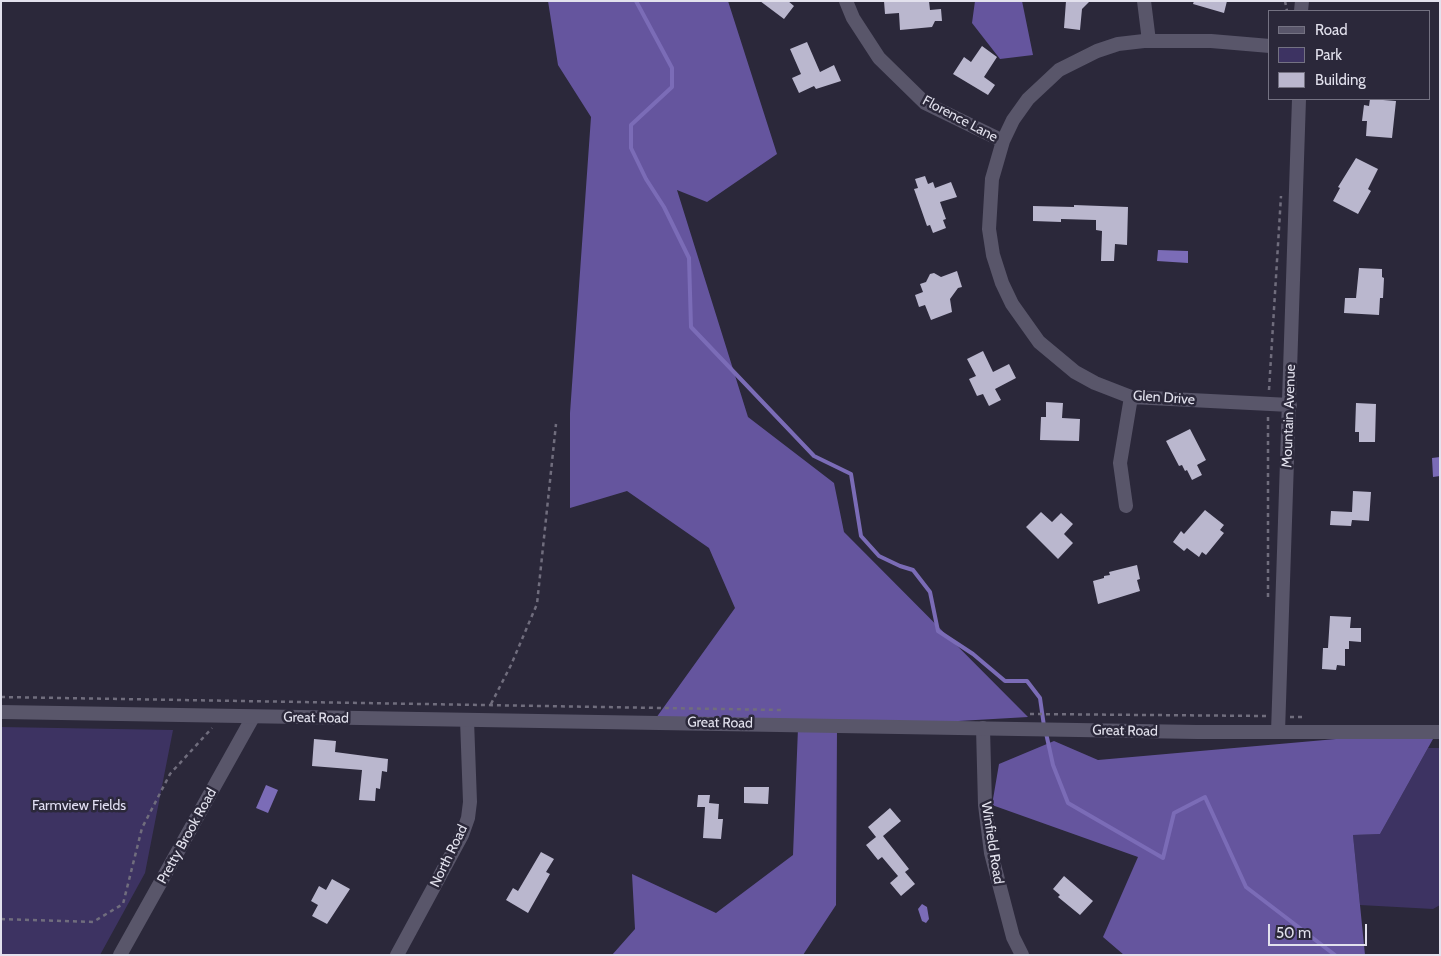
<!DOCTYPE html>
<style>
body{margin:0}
#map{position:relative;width:1441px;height:956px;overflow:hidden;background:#2b283a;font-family:Cabin,sans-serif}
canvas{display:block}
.frame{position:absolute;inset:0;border:2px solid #e2e1ed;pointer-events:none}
.legend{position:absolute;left:1268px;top:10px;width:162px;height:90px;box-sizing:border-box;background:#2b283a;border:1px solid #747282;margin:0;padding:6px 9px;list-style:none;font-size:15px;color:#e2e1ed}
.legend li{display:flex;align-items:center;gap:10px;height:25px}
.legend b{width:25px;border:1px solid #747282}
.scale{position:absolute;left:1268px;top:924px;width:99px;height:22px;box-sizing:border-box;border:2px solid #e2e1ed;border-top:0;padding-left:6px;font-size:15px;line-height:18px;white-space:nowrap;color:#e2e1ed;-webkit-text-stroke:4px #2b283a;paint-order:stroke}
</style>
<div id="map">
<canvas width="1441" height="956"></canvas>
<div class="frame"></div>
<ul class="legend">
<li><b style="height:6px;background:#59566a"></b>Road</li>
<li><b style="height:14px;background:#3d3362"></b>Park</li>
<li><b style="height:14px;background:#bab7ce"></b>Building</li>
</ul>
<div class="scale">50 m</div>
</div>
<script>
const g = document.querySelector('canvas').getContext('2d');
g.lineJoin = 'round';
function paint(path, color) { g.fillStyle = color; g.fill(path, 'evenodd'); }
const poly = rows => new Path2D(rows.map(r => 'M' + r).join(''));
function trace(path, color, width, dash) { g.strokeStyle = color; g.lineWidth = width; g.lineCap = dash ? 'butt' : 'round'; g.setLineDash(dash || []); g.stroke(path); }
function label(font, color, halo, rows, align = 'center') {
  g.font = font + ' Cabin,sans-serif'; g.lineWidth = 5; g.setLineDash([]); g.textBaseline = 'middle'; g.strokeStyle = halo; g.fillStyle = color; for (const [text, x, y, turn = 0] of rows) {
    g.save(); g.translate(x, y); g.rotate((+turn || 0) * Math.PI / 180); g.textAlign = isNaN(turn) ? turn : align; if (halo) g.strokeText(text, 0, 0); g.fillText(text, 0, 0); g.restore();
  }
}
paint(poly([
 [1,727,173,730,145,873,100,955,1,955],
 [1428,748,1440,748,1440,905,1433,909,1360,905,1353,835,1380,834]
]), '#3d3362');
paint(poly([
 [548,1,728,1,777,154,707,202,677,190,748,417,834,483,844,532,1028,717,837,728,836,905,803,955,612,955,635,929,632,874,716,913,793,855,798,728,651,725,735,608,709,548,627,491,570,508,570,413,591,117,558,65],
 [975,1,1022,1,1033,55,1000,59,972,23],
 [1438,730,1380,834,1353,835,1365,955,1124,955,1103,937,1138,857,992,805,999,764,1054,741,1098,760]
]), '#65559e');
paint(poly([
 [1158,250,1188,251,1188,263,1157,261],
 [1440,457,1440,476,1433,477,1432,458],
 [266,785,278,790,268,813,256,808],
 [922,904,927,907,929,919,926,923,922,921,918,909]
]), '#7b6cb7');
trace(poly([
 [636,1,672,68,672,87,631,125,631,148,646,179,664,207,689,258,691,327,814,456,851,474,861,536,879,556,900,566,913,570,930,592,938,631,973,654,1005,681,1027,681,1040,698,1044,726],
 [1046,733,1053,765,1068,803,1163,858,1174,813,1205,797,1246,887,1335,955]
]), '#7b6cb7', 4);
paint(poly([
 [760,1,788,1,794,6,784,19],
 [884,1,929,1,930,10,941,9,942,21,935,21,932,27,900,30,899,13,885,14],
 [1066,1,1090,1,1082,9,1080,30,1064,28],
 [1194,1,1227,1,1224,13,1193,4],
 [807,42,820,72,834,65,841,81,816,89,814,86,799,93,792,78,801,74,790,49],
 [982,46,997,57,984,77,995,85,988,95,953,74,964,57,971,62],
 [1370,99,1396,101,1392,138,1366,136,1367,121,1362,121,1364,105,1369,106],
 [1356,158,1378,169,1368,189,1371,191,1358,214,1333,201,1340,188,1338,187],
 [925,176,928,184,933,182,935,188,951,182,957,197,940,202,946,219,943,220,946,228,933,233,930,225,927,226,914,189,918,188,915,179],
 [1074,205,1128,207,1127,245,1115,244,1114,261,1101,261,1102,231,1096,230,1096,220,1061,219,1061,222,1033,221,1033,206,1074,207],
 [1359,268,1382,269,1382,277,1384,278,1383,298,1380,298,1379,315,1344,313,1345,298,1356,298],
 [957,271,962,287,958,288,950,299,952,312,931,320,925,305,919,307,915,295,923,292,920,284,926,282,930,274,934,273,941,277],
 [983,351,993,372,1009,364,1016,378,995,389,1001,400,989,406,983,394,977,396,969,379,976,376,967,359],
 [1046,402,1063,403,1062,418,1080,419,1079,441,1040,440,1041,417,1046,417],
 [1356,403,1376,404,1375,442,1359,442,1359,432,1355,432],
 [1190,429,1206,460,1197,465,1202,475,1192,480,1187,470,1185,471,1182,465,1179,466,1166,441],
 [1353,491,1371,492,1369,521,1352,520,1351,526,1330,525,1331,511,1352,512],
 [1205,510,1224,525,1220,530,1224,533,1206,555,1202,552,1199,557,1187,548,1184,551,1173,542,1181,531,1184,534],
 [1041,512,1052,522,1061,513,1073,524,1064,534,1073,543,1058,559,1026,527],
 [1137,565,1140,579,1137,580,1140,591,1098,604,1093,581,1104,578,1104,576,1110,575,1109,572],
 [1330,616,1351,617,1350,628,1361,628,1361,642,1349,641,1349,649,1345,649,1345,666,1337,665,1336,670,1322,669,1323,648,1328,648],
 [314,739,336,741,335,752,388,759,387,772,382,771,380,789,376,788,375,801,359,800,362,770,312,766],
 [744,787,769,787,768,804,744,803],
 [698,795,710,795,709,803,719,804,718,819,723,819,721,839,703,838,705,807,697,807],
 [890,808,901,821,883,836,909,869,905,872,915,884,901,896,890,883,898,876,882,857,878,860,866,845,876,837,868,827],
 [541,852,554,859,546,872,550,874,528,913,506,900,513,888,518,891],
 [1064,876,1093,901,1080,915,1058,897,1060,895,1053,889],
 [332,879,350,889,327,924,312,916,318,905,311,901,319,886,326,890]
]), '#bab7ce');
trace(poly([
 [1285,1,1287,11],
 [1269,390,1281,196],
 [1268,597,1268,415],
 [1,697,782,710],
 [491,704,511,665,537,604,556,424],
 [1030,714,1267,716],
 [1290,717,1305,717],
 [1,919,93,922,123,904,142,828,170,774,212,728]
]), '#706d7d', 2.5, [4, 4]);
trace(poly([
 [846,1,853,18,879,58,925,103,1003,141],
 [1144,1,1149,41],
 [1301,11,1302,1],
 [1270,46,1211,41,1144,41,1118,44,1097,51,1059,70,1028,99,1013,120,1003,141,992,179,989,229,993,255,1002,283,1012,304,1039,342,1075,372,1095,383,1131,397,1290,405],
 [1126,506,1120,463,1131,397],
 [983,728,985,805,991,853,1013,937,1022,955],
 [1278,732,1299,99],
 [120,955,253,717],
 [397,955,462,835,468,818,470,802,467,720]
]), '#59566a', 14);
trace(poly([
 [1,712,1197,732,1440,732]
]), '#59566a', 14);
label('14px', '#e2e1ed', '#2b283a', [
 ["Florence Lane",960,119,28],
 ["Glen Drive",1164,398,4],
 ["Mountain Avenue",1289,416,-88],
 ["Great Road",316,718,1],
 ["Great Road",720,723,1],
 ["Great Road",1125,731,1],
 ["Pretty Brook Road",187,836,-61],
 ["Winfield Road",992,843,81],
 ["North Road",449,856,-64]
]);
label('14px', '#e2dff4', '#2b283a', [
 ["Farmview Fields",79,806]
]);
</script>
